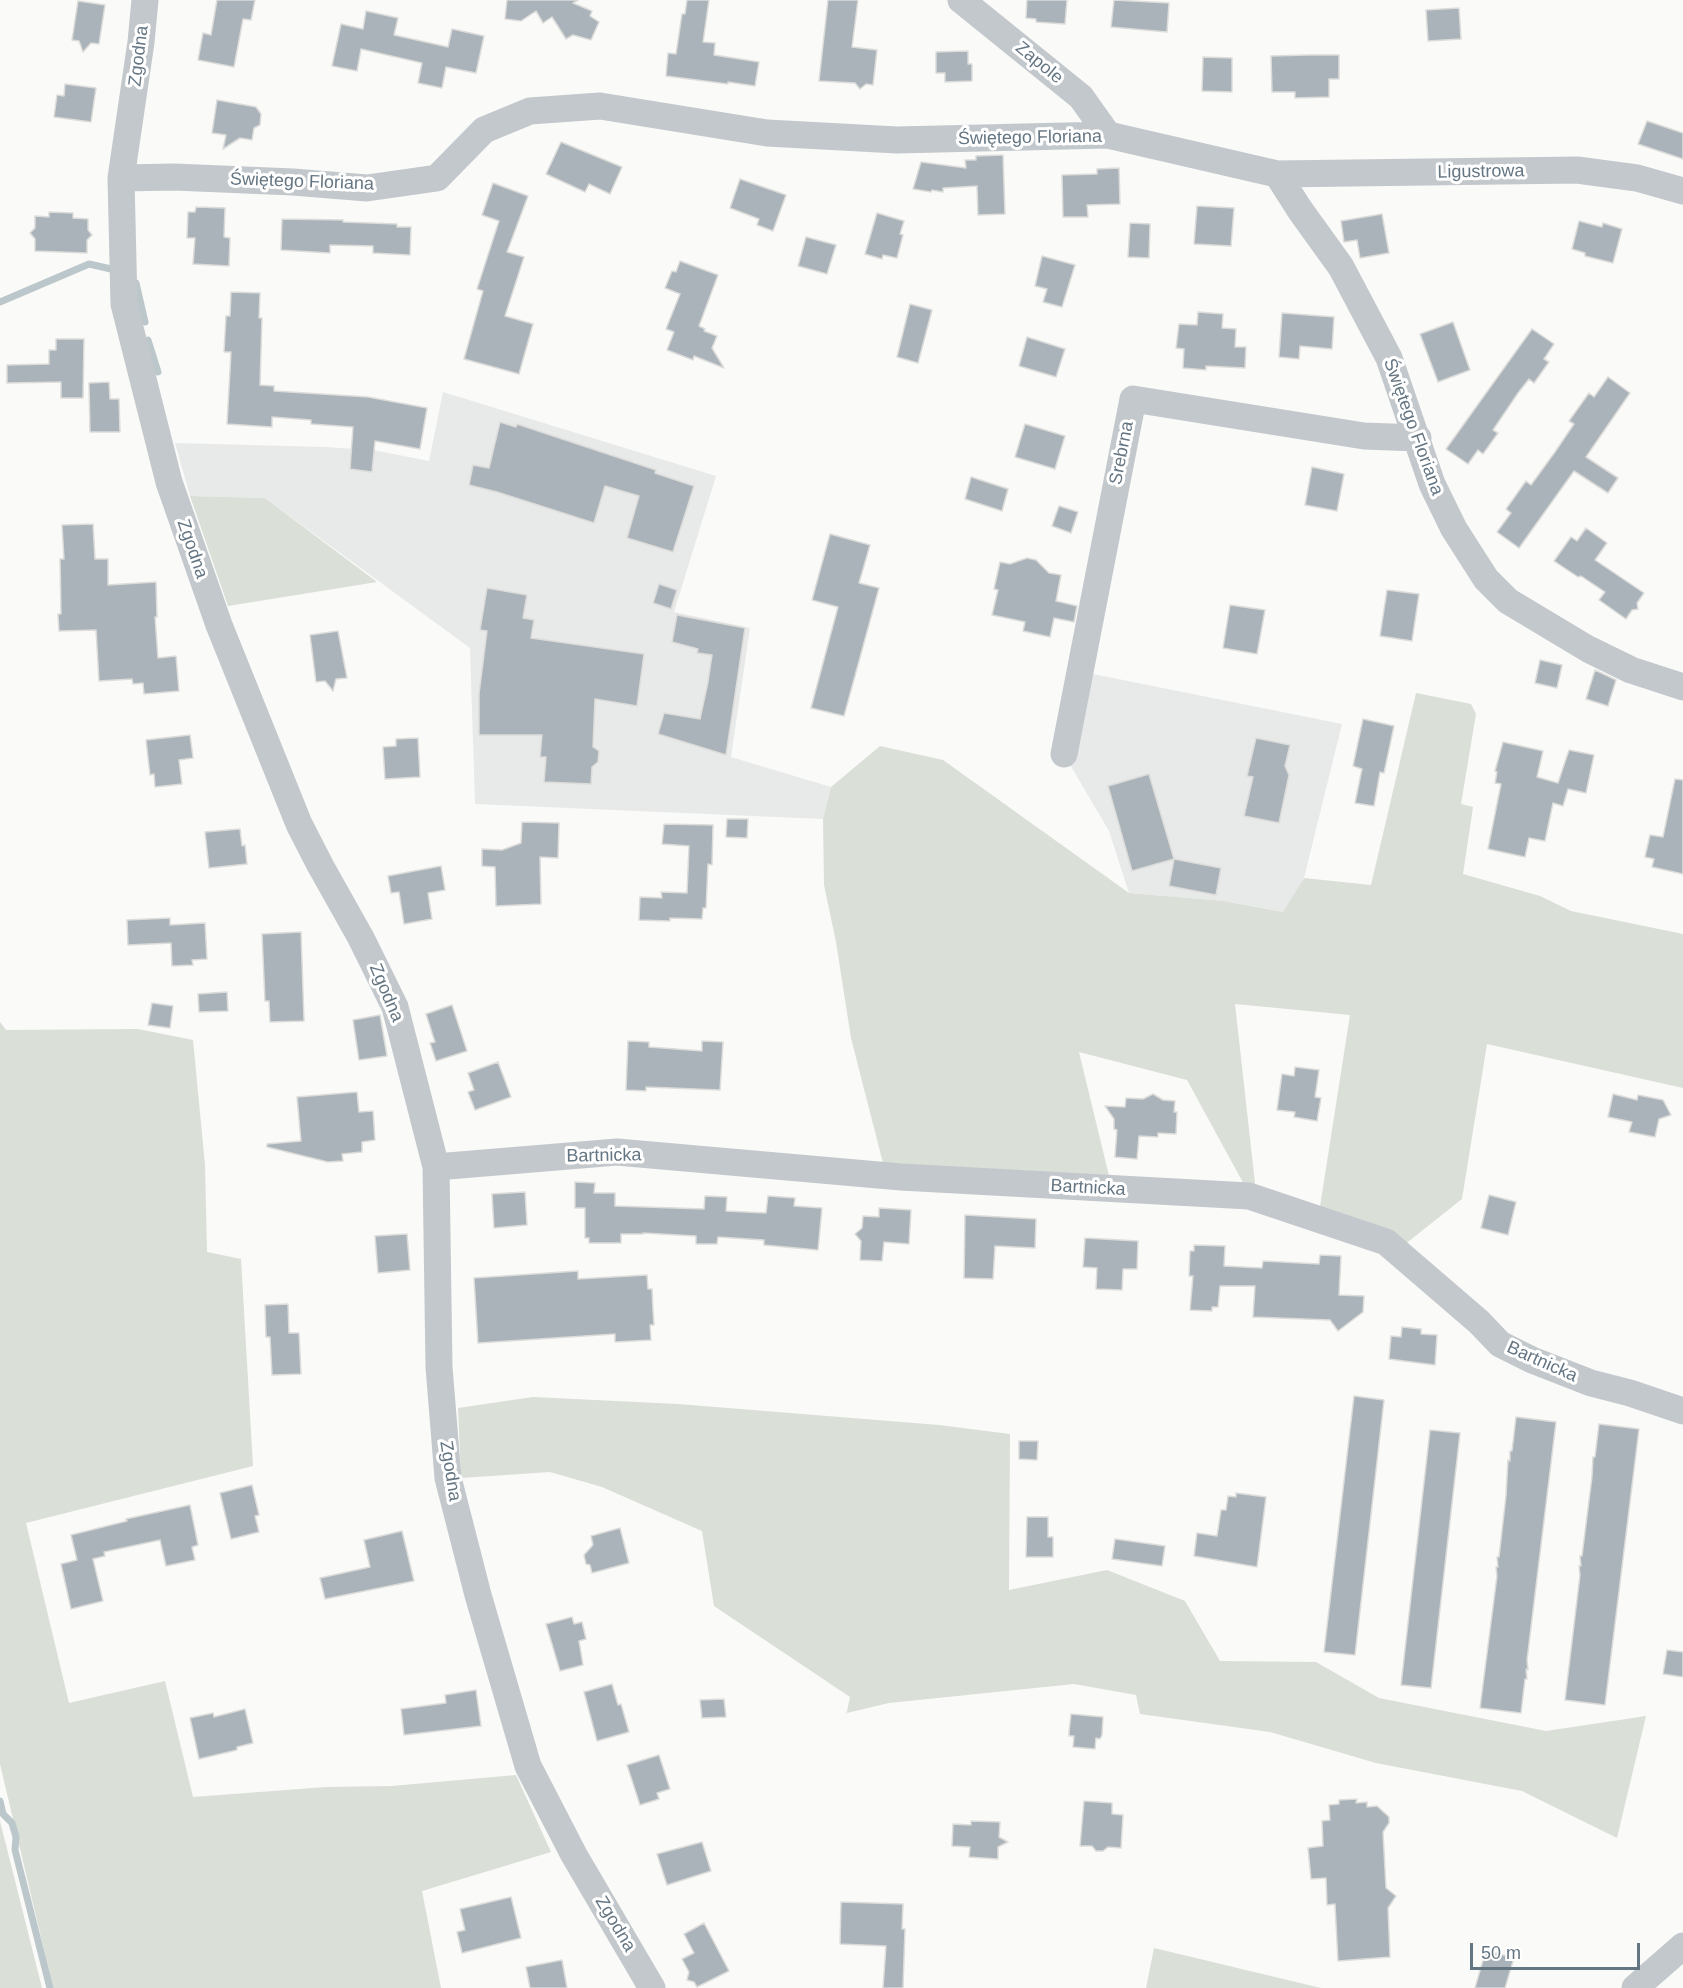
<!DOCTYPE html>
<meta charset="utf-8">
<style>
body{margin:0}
#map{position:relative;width:1683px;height:1988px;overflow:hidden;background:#fafaf8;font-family:Arial,sans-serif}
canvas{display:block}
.scale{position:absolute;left:1470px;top:1943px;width:170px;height:27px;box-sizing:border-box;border:3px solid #657683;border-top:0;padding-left:8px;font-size:18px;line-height:21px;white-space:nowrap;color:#657683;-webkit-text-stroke:4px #fff;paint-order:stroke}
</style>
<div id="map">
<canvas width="1683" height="1988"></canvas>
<div class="scale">50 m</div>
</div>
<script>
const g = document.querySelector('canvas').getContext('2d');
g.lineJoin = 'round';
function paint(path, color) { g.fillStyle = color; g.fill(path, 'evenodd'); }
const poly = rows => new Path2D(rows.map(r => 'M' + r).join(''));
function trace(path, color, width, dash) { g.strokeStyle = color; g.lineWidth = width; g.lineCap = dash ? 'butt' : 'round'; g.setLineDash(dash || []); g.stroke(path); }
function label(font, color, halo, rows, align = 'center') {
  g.font = font + ' Arial,sans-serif'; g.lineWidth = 6; g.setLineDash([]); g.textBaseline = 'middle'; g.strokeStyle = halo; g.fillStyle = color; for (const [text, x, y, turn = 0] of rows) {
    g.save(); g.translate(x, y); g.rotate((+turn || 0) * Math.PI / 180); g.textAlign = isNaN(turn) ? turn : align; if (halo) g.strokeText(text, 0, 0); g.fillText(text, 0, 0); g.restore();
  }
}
paint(poly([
 [443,392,716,476,674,612,750,628,731,757,831,787,823,819,475,804,470,648,265,498,190,496,175,443,324,447,373,450,429,461],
 [1088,673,1342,724,1304,878,1284,912,1224,901,1129,893,1109,831,1069,763]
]), '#e8e9e9');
paint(poly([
 [190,496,265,498,377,582,228,606],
 [1416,693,1471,704,1476,714,1461,804,1473,807,1463,874,1540,896,1571,911,1683,934,1683,1088,1487,1044,1462,1199,1404,1245,1319,1213,1350,1015,1235,1004,1256,1192,1246,1188,1187,1080,1079,1052,1110,1180,884,1167,851,1038,836,942,824,885,823,819,831,787,880,746,943,760,1129,893,1224,901,1283,912,1304,878,1371,885],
 [0,1022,6,1030,138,1029,193,1040,205,1165,207,1252,241,1259,253,1466,26,1523,69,1703,165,1681,193,1797,326,1787,392,1786,516,1775,551,1852,422,1891,441,1988,53,1988,0,1764],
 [533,1397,678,1404,939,1425,1010,1434,1009,1590,1107,1570,1185,1601,1220,1661,1316,1662,1379,1698,1546,1731,1646,1716,1617,1838,1522,1791,1376,1763,1270,1732,1140,1714,1136,1695,1074,1684,889,1703,847,1713,846,1716,850,1697,714,1606,702,1531,602,1487,550,1472,461,1478,458,1408],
 [0,1821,42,1988,0,1988],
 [1154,1948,1321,1988,1146,1988]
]), '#dadfd7');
trace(poly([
 [136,283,145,322],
 [0,302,89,264,111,269],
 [148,340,158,372],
 [0,1801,3,1814,12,1823,16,1837,15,1850,50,1988]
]), '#bbc7cb', 7);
const building = poly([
 [217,0,255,0,251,20,243,19,234,67,198,60,203,33,211,35,217,0],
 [507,0,578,0,573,3,592,11,590,16,599,22,591,40,573,35,566,39,552,17,543,23,536,11,521,21,505,19,507,0],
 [687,0,709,0,703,42,715,43,714,55,759,62,755,86,728,82,728,84,666,76,668,53,676,54,682,14,685,14,687,0],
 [828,0,858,0,852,47,877,50,873,85,866,84,860,89,855,83,819,81,828,0],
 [1027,0,1067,0,1065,24,1036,22,1036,19,1026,18,1027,0],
 [1114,0,1169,3,1167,32,1111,27,1114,0],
 [78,1,105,5,99,44,91,43,83,52,79,41,72,40,78,1],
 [1459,8,1461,39,1428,41,1426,10,1459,8],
 [366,11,398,18,394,35,448,47,452,29,484,36,476,73,446,67,442,88,418,83,422,63,361,49,357,71,332,66,341,24,363,29,366,11],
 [968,51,968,64,972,64,972,81,945,82,945,73,936,73,936,52,968,51],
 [1308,55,1339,55,1339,79,1329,79,1329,97,1295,98,1295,92,1272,92,1271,56,1308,55],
 [1203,57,1232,58,1232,92,1202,91,1203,57],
 [65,84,96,88,91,122,54,117,57,95,64,96,65,84],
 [217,100,256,107,261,114,260,125,254,128,252,140,240,138,223,149,226,135,212,133,217,100],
 [1647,121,1683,133,1683,159,1638,144,1647,121],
 [561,142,622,167,610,194,589,184,585,192,546,174,561,142],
 [1003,155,1005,214,978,215,977,186,943,188,943,192,932,190,931,192,913,189,921,162,966,168,965,160,976,160,976,156,1003,155],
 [1119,168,1120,204,1087,205,1088,217,1063,217,1062,175,1097,174,1097,169,1119,168],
 [740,179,786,195,773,231,757,225,759,219,730,208,740,179],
 [493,183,528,196,507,252,524,257,505,316,533,324,519,374,464,359,483,291,477,289,499,221,482,215,493,183],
 [1197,206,1234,208,1231,246,1194,244,1197,206],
 [196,207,225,208,224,237,230,238,229,266,193,264,195,238,187,238,188,212,195,212,196,207],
 [49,212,73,213,73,218,88,219,88,230,92,235,87,240,87,253,35,251,35,239,30,233,35,228,35,216,49,217,49,212],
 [877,213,904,221,900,234,903,235,897,258,883,255,882,259,865,254,877,213],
 [1382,214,1389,253,1360,258,1357,240,1344,242,1341,221,1382,214],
 [282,219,343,220,343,222,397,224,397,227,411,227,410,255,373,253,373,246,330,245,330,253,281,250,282,219],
 [1579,221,1602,227,1603,223,1622,229,1613,263,1585,256,1585,253,1572,249,1579,221],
 [1130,223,1150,224,1149,258,1128,257,1130,223],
 [806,237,836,245,827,274,798,266,806,237],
 [1042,256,1075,265,1062,307,1043,302,1047,289,1035,286,1042,256],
 [680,261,718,275,699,326,705,329,704,331,717,336,712,348,724,368,694,356,693,360,667,350,674,332,666,329,680,294,665,288,672,271,676,272,680,261],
 [231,292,260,293,259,318,262,318,260,385,274,386,274,391,368,397,427,408,420,449,375,441,372,472,350,469,353,427,311,424,311,420,272,417,272,427,227,424,231,352,224,352,226,316,230,316,231,292],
 [910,304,932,310,918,363,897,357,910,304],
 [1198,312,1223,314,1222,328,1236,329,1235,347,1246,347,1245,368,1206,366,1206,370,1183,368,1184,349,1176,348,1179,324,1197,325,1198,312],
 [1282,313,1334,317,1332,349,1300,346,1299,359,1279,357,1282,313],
 [1453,322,1470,370,1438,382,1420,334,1453,322],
 [1532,329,1554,344,1544,359,1549,362,1534,383,1529,379,1518,393,1493,430,1498,433,1483,454,1478,450,1468,464,1446,449,1532,329],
 [1027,337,1065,349,1056,377,1019,366,1027,337],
 [56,339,84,339,83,398,61,398,61,382,7,383,7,365,49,364,49,350,56,350,56,339],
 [1608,377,1630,393,1586,457,1618,478,1608,493,1574,471,1519,548,1497,532,1511,513,1506,509,1526,481,1531,485,1555,452,1574,424,1569,421,1589,393,1594,397,1608,377],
 [109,382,110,399,119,399,120,432,90,432,89,383,109,382],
 [500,422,516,427,517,424,656,470,655,473,694,486,673,552,627,538,639,496,605,486,594,523,497,492,469,485,473,465,489,468,500,422],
 [1025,424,1065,436,1055,469,1015,457,1025,424],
 [1312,467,1344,474,1337,511,1305,505,1312,467],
 [971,477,1008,489,1002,511,965,499,971,477],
 [1059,506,1078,512,1071,533,1052,526,1059,506],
 [93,524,95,559,108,559,108,585,156,582,157,617,155,617,158,658,176,656,179,691,144,694,143,683,133,684,132,679,99,681,96,630,59,631,58,614,61,614,60,559,64,559,62,525,93,524],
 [1586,528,1607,543,1595,560,1644,593,1637,603,1638,609,1632,610,1626,619,1599,600,1605,592,1581,576,1578,577,1554,561,1571,537,1577,541,1586,528],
 [830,534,870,545,859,583,879,588,844,716,811,708,838,607,812,600,830,534],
 [1027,558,1036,560,1049,573,1061,575,1056,601,1077,606,1074,622,1054,618,1050,637,1023,631,1025,622,992,615,998,590,994,589,1000,562,1010,564,1027,558],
 [659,584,677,590,671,609,653,603,659,584],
 [487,588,527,595,523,618,534,620,531,638,644,654,637,706,595,699,593,747,599,751,598,762,592,767,591,784,544,782,546,757,540,757,542,735,479,735,479,694,487,631,480,630,487,588],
 [1387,590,1419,594,1412,641,1380,636,1387,590],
 [1230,605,1265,610,1257,654,1223,648,1230,605],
 [677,615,745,628,726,755,658,734,664,713,700,719,708,682,712,655,697,653,698,649,672,642,677,615],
 [338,631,347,678,336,679,333,691,325,681,316,682,310,635,338,631],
 [1540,660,1562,665,1557,688,1535,683,1540,660],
 [1595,670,1616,680,1608,706,1586,699,1595,670],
 [1363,719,1394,726,1384,773,1380,772,1374,806,1355,803,1362,769,1353,766,1363,719],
 [190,735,193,758,179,760,182,784,155,787,154,774,150,775,146,740,190,735],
 [418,738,420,777,385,779,383,747,396,746,396,739,418,738],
 [1256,738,1290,745,1285,766,1289,775,1279,823,1244,816,1253,777,1247,776,1256,738],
 [1503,742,1543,751,1537,777,1558,783,1569,750,1594,755,1586,793,1568,789,1563,806,1553,803,1545,841,1529,838,1525,857,1488,849,1501,784,1495,783,1497,772,1495,771,1503,742],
 [1149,774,1174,859,1132,871,1108,786,1149,774],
 [1675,779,1683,780,1683,874,1652,867,1654,859,1645,857,1650,835,1663,837,1675,779],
 [727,819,748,819,747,838,726,837,727,819],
 [522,822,559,823,558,858,540,857,541,904,496,906,495,867,482,866,482,849,502,850,521,843,522,822],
 [664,824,713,825,712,865,708,864,706,908,703,908,702,919,670,918,670,921,639,920,640,897,662,898,661,892,687,893,689,846,662,844,664,824],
 [240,829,242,846,245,845,247,864,209,868,205,832,240,829],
 [1174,859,1221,868,1216,895,1169,886,1174,859],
 [441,866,445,890,428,893,432,919,404,924,399,892,391,893,388,876,441,866],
 [170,918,170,925,205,923,207,959,192,960,193,965,172,966,171,943,128,945,127,920,170,918],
 [301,932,304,1021,270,1022,269,1001,265,1001,262,934,301,932],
 [227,992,228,1011,199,1012,198,994,227,992],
 [152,1003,173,1006,170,1028,148,1025,152,1003],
 [452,1005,467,1051,436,1061,430,1043,435,1042,426,1014,452,1005],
 [380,1015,387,1056,359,1060,353,1020,380,1015],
 [628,1041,649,1042,649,1047,702,1051,702,1041,723,1042,720,1090,646,1087,646,1091,626,1090,628,1041],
 [498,1062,511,1097,475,1110,468,1092,474,1090,468,1073,498,1062],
 [1295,1067,1319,1070,1315,1097,1321,1098,1317,1121,1294,1117,1295,1112,1277,1110,1282,1074,1294,1076,1295,1067],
 [357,1092,359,1112,373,1111,375,1140,362,1142,362,1152,342,1154,343,1161,328,1162,267,1147,267,1144,301,1141,297,1097,357,1092],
 [1153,1094,1163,1100,1175,1101,1174,1112,1177,1112,1176,1134,1158,1133,1158,1137,1139,1136,1137,1159,1115,1157,1117,1130,1114,1129,1114,1119,1105,1106,1125,1107,1126,1098,1143,1099,1153,1094],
 [1613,1094,1637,1100,1638,1095,1663,1100,1671,1115,1659,1119,1655,1137,1629,1132,1632,1122,1608,1117,1613,1094],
 [575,1182,595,1183,594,1193,615,1193,615,1206,704,1209,705,1196,727,1197,726,1211,766,1213,768,1196,795,1198,794,1206,822,1208,818,1250,764,1245,764,1240,718,1237,717,1244,696,1244,696,1236,643,1233,643,1234,621,1234,621,1243,589,1243,589,1238,585,1238,585,1208,575,1208,575,1182],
 [525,1192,527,1225,494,1228,492,1194,525,1192],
 [1489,1195,1516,1202,1508,1235,1481,1228,1489,1195],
 [879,1208,911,1210,909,1244,884,1242,882,1261,860,1260,861,1241,855,1234,862,1228,863,1216,879,1217,879,1208],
 [965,1215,1036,1219,1035,1248,995,1246,993,1279,964,1278,965,1215],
 [407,1234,410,1270,378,1273,375,1236,407,1234],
 [1085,1238,1138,1241,1137,1269,1123,1269,1122,1290,1096,1289,1097,1268,1083,1267,1085,1238],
 [1194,1245,1225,1246,1224,1266,1262,1268,1263,1261,1319,1264,1320,1255,1341,1256,1339,1295,1364,1296,1363,1312,1338,1331,1330,1320,1253,1317,1255,1286,1220,1286,1218,1307,1212,1307,1212,1311,1190,1310,1193,1276,1189,1276,1190,1251,1194,1251,1194,1245],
 [578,1271,578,1279,647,1275,648,1289,652,1289,653,1310,654,1325,650,1325,651,1340,615,1342,615,1334,478,1343,474,1278,578,1271],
 [288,1304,289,1333,299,1333,301,1374,272,1375,270,1337,266,1337,265,1305,288,1304],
 [1402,1327,1421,1329,1421,1334,1437,1335,1435,1365,1389,1359,1391,1336,1401,1337,1402,1327],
 [1354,1396,1384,1400,1355,1655,1324,1652,1354,1396],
 [1516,1417,1556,1422,1527,1660,1528,1670,1526,1669,1527,1679,1525,1679,1521,1713,1480,1708,1497,1576,1496,1567,1498,1567,1497,1557,1499,1557,1506,1496,1508,1460,1510,1461,1510,1451,1512,1451,1516,1417],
 [1599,1424,1639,1429,1605,1705,1565,1700,1580,1575,1579,1566,1581,1566,1580,1556,1582,1556,1592,1477,1593,1457,1595,1457,1599,1424],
 [1430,1430,1460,1433,1431,1688,1401,1685,1430,1430],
 [1019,1441,1038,1441,1037,1460,1019,1459,1019,1441],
 [252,1485,259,1515,255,1516,259,1532,231,1539,220,1493,252,1485],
 [1236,1493,1266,1497,1257,1567,1194,1556,1197,1533,1217,1536,1221,1510,1226,1510,1228,1496,1236,1497,1236,1493],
 [190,1505,198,1545,192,1547,195,1560,166,1566,160,1540,104,1552,105,1556,93,1559,103,1601,71,1609,61,1564,77,1560,71,1535,127,1521,126,1519,190,1505],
 [1027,1517,1048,1517,1048,1537,1053,1537,1053,1557,1026,1557,1027,1517],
 [620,1528,629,1563,592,1573,590,1565,586,1564,584,1555,593,1545,591,1536,620,1528],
 [402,1531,414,1581,325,1599,320,1578,370,1567,364,1540,402,1531],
 [1115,1539,1165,1546,1162,1566,1112,1559,1115,1539],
 [572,1617,574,1624,582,1622,586,1639,579,1641,583,1665,560,1671,546,1624,572,1617],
 [1667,1650,1683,1652,1683,1677,1663,1674,1667,1650],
 [612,1684,618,1705,621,1704,629,1732,597,1741,584,1692,612,1684],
 [476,1690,481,1726,404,1735,401,1709,446,1703,445,1695,476,1690],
 [724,1699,726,1717,702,1718,700,1700,724,1699],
 [245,1709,253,1743,237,1747,237,1750,199,1759,190,1718,213,1713,214,1717,245,1709],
 [1071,1714,1103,1717,1102,1735,1100,1739,1096,1738,1095,1749,1073,1747,1074,1736,1069,1736,1069,1732,1071,1714],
 [659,1755,670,1789,657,1793,659,1799,640,1805,627,1765,659,1755],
 [1357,1799,1356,1803,1367,1802,1367,1807,1377,1806,1389,1817,1389,1823,1383,1832,1386,1888,1396,1896,1388,1908,1390,1957,1338,1961,1335,1904,1327,1905,1326,1878,1311,1879,1308,1848,1323,1846,1322,1821,1330,1820,1329,1805,1339,1804,1339,1800,1357,1799],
 [1084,1801,1112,1803,1112,1814,1123,1815,1121,1848,1108,1847,1103,1851,1096,1851,1092,1846,1080,1846,1084,1801],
 [971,1821,1000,1822,999,1837,1008,1842,998,1847,998,1859,969,1857,970,1847,952,1846,953,1824,971,1825,971,1821],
 [702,1842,711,1871,667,1885,657,1854,702,1842],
 [511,1897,521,1938,462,1953,457,1932,465,1930,460,1909,511,1897],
 [841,1902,903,1904,902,1929,905,1929,903,1988,883,1988,886,1946,840,1944,841,1902],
 [704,1923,729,1971,697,1987,694,1982,687,1980,689,1972,682,1959,694,1953,684,1934,704,1923],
 [1486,1950,1514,1958,1505,1988,1475,1988,1486,1950],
 [562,1960,567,1988,530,1988,526,1967,562,1960]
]);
paint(building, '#aab3b9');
trace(building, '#dcdcda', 1.5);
trace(poly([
 [145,0,141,42,121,178,124,304,145,387,169,482,219,625,299,824,320,865,361,938,395,1007,436,1167,439,1367,448,1478,478,1595,528,1766,574,1855,652,1988],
 [961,0,1081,97,1108,135],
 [1277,174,1577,170,1637,178,1683,191],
 [121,178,174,177,293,182,367,188,437,178,484,130,530,111,600,106,767,133,897,140,1108,135,1277,174,1300,210,1341,267,1389,358,1432,484,1454,529,1486,579,1508,601,1588,649,1631,670,1683,687],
 [1064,754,1133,399,1364,436,1418,438],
 [436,1167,617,1152,901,1177,1249,1196,1386,1242,1479,1322,1500,1344,1532,1360,1591,1383,1630,1393,1683,1411],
 [1635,1988,1683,1946]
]), '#c3c8cc', 27);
label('18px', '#657683', '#fff', [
 ["Zgodna",139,56,-83],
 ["Zapole",1039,63,39],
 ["Świętego Floriana",1030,138,-1],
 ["Ligustrowa",1481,172,-1],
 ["Świętego Floriana",302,182,2],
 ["Świętego Floriana",1413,427,70],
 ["Srebrna",1122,453,-79],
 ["Zgodna",192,549,71],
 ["Zgodna",386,993,67],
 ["Bartnicka",604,1156,-1],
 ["Bartnicka",1088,1188,3],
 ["Bartnicka",1542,1362,24],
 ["Zgodna",450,1471,81],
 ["Zgodna",615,1924,59]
]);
</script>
